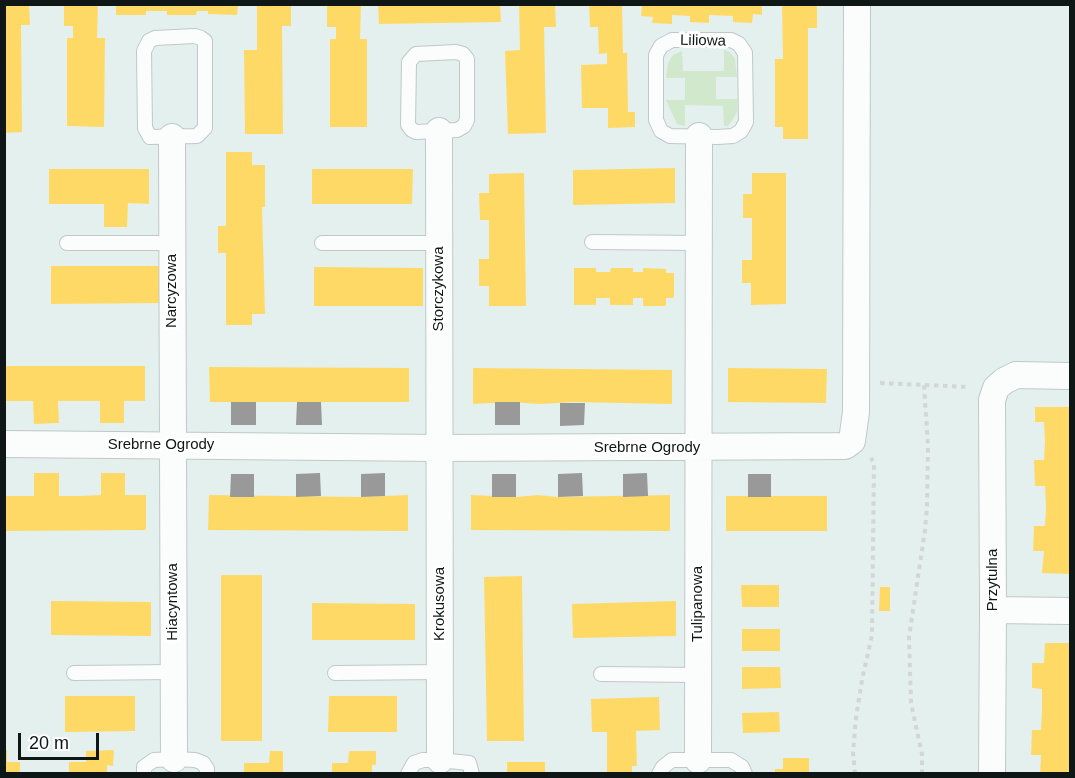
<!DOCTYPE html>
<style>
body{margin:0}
#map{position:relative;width:1075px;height:778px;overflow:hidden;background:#e4f0ee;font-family:Arial,sans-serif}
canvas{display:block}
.frame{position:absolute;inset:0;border:6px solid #0e1715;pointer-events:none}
.scale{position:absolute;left:18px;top:733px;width:81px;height:27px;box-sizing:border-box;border:3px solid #0e1715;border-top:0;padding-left:8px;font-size:18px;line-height:21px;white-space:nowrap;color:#0e1715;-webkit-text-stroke:4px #fff;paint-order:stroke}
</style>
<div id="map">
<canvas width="1075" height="778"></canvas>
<div class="frame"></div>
<div class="scale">20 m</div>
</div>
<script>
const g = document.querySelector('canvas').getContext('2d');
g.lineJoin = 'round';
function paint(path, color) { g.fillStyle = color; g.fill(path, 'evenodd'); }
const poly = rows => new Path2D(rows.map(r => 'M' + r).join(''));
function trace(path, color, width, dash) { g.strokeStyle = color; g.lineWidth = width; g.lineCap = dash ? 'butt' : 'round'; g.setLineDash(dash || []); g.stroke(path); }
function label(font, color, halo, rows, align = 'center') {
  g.font = font + ' Arial,sans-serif'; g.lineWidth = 6; g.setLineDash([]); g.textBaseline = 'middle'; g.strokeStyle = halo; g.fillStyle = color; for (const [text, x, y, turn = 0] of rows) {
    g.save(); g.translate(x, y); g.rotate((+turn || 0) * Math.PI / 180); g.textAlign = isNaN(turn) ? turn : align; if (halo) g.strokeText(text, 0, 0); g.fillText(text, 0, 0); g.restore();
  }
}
paint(poly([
 [724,50,730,52,735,59,737,77,716,77,716,99,737,99,737,112,733,119,728,126,724,126,723,106,685,105,685,126,677,124,666,100,685,100,685,78,666,78,668,63,673,55,682,51,683,71,724,71]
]), '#d1e8cc');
paint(poly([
 [4,4,29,4,30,25,21,25,22,132,4,133],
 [64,4,98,4,97,38,105,38,104,127,67,126,67,38,73,38,73,26,64,26],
 [116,4,238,4,237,15,208,14,208,11,197,11,196,15,167,15,167,11,146,11,146,15,116,15],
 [257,4,291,4,291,26,282,26,283,134,245,134,244,50,257,50],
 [327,4,361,4,360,39,367,39,367,127,330,127,330,39,336,39,336,27,327,27],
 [378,4,500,4,501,22,379,24],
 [519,4,555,4,556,27,544,27,546,133,508,134,505,51,520,50],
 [589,4,622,4,623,53,627,53,628,112,635,112,635,127,608,128,608,108,582,108,581,65,607,64,607,53,599,54,598,27,590,27],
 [642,4,762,4,762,15,753,14,752,23,733,22,733,16,709,15,709,23,690,22,690,16,672,15,672,24,652,23,653,17,641,16],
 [782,4,817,4,817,28,808,28,808,139,783,139,783,127,775,127,775,59,783,59],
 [226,152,252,152,252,165,265,165,265,207,262,207,265,314,252,314,252,325,226,325,226,253,218,253,218,226,226,226],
 [675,168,675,203,573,205,573,170],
 [49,169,149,169,149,204,128,203,127,227,104,227,104,204,49,204],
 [312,169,413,169,412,204,312,204],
 [524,173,526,306,489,306,489,286,479,286,479,259,489,259,489,220,480,220,479,193,489,193,489,174],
 [752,173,786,173,786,304,751,305,751,283,742,283,742,260,752,260,752,218,743,218,743,194,752,194],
 [51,266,159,266,159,303,51,304],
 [314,267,423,268,423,306,314,306],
 [574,268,596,268,596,272,610,272,611,268,633,268,633,272,643,272,643,268,666,269,666,273,674,273,674,298,666,298,666,306,643,306,643,298,633,298,633,305,610,305,610,298,596,298,596,305,574,305],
 [4,366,145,366,145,401,124,401,124,423,100,423,100,401,58,401,59,423,34,424,33,401,4,401],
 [209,367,409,368,409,402,210,402],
 [473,368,672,370,672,404,573,402,541,404,508,402,473,404],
 [728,368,827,369,826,403,728,402],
 [1035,407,1070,407,1070,574,1042,573,1044,551,1033,551,1034,526,1045,526,1046,508,1045,486,1035,486,1034,460,1044,460,1045,441,1044,422,1035,422],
 [34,473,59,473,59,496,80,496,101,495,101,473,125,473,125,495,146,495,146,530,4,531,4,496,34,496],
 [209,495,361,497,408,495,408,531,208,530],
 [471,495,516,497,538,495,558,497,670,495,670,531,471,530],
 [726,496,827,496,827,531,726,531],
 [221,575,262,575,262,741,221,741],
 [522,576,524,741,487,741,484,577],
 [741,585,779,585,779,607,742,607],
 [880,587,890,587,890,611,879,611],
 [51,601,151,602,151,636,51,635],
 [676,601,676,636,573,638,572,604],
 [312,603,415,604,415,640,312,640],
 [742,629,780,629,780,651,742,651],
 [1045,643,1070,643,1070,774,1040,774,1041,755,1031,755,1032,730,1041,730,1042,710,1042,689,1032,688,1032,663,1044,663],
 [742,667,780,667,781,688,742,689],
 [65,696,135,696,135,731,65,732],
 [329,696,397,696,397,732,328,732],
 [659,697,660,730,636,731,637,766,632,766,632,774,607,774,607,732,592,732,591,699],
 [779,712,780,732,743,733,742,713],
 [4,750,7,750,7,762,20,762,20,774,4,774],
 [114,750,113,766,107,765,107,774,69,774,69,762,86,762,86,751],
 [270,751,283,751,283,774,244,774,244,763,269,763],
 [349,751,376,751,376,765,372,765,372,774,332,774,332,763,348,763],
 [783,758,809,758,809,774,775,774,775,769,783,769],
 [507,762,545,762,545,774,507,774]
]), '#ffd966');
paint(poly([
 [231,402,256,402,256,425,231,425],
 [297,402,321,402,322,425,296,425],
 [495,402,520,402,520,425,495,425],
 [560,403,585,403,584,425,560,426],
 [320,473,321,496,296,497,296,474],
 [385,473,385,496,361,497,361,474],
 [582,473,583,496,558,497,558,474],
 [647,473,648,496,623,497,623,474],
 [231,474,254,474,254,497,230,497],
 [492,474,516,474,516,497,492,497],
 [748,474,771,474,771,497,748,497]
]), '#999');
const service = poly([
 [195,36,201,38,205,41,205,128,197,136,150,137,145,128,144,51,149,41,155,38,195,36],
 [672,40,731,40,739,44,745,53,746,122,741,131,733,136,717,137,670,136,661,131,656,120,656,55,661,46,672,40],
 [456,52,463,54,467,59,467,120,464,126,457,130,416,132,412,130,408,125,409,62,416,54,456,52],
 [592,242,698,243],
 [67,243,172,243],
 [322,243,439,243],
 [74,673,173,672],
 [335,673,440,672],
 [601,674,698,675],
 [144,774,144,767,154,760,174,759,195,760,203,763,207,769,207,774],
 [408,774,414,763,423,760,440,760,469,763,472,774],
 [659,774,663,767,672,760,731,760,742,767,745,774]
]);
const minor = poly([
 [439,131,440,760],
 [172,137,174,759],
 [4,444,440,448,845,446,852,441,856,412,857,4],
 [993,610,1070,611],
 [698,760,699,136],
 [992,774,993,610,992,400,996,388,1004,381,1016,375,1070,376]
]);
trace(service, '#bfc9c7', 16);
trace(minor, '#bfc9c7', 28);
trace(poly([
 [880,383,969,387],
 [855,774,853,752,856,718,862,680,872,635,874,463,871,458],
 [922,774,922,754,911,703,909,637,925,530,927,506,928,446,924,385]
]), '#d2d6d5', 4, [4.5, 4.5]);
trace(service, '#fbfdfc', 14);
trace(minor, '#fbfdfc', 26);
label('15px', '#0e1715', '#fff', [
 ["Liliowa",703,41,1],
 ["Storczykowa",439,289,-90],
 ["Narcyzowa",172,291,-90],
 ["Srebrne Ogrody",161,445],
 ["Srebrne Ogrody",647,448],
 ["Przytulna",993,580,-90],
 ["Hiacyntowa",173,602,-90],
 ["Krokusowa",440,604,-90],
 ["Tulipanowa",698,604,-90]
]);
</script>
